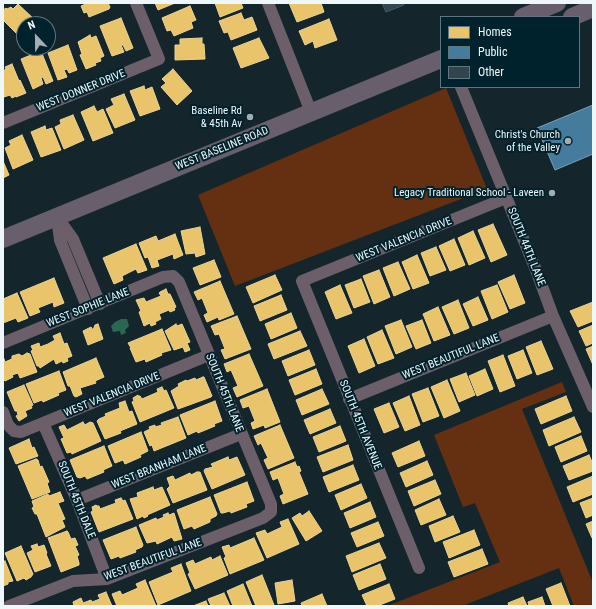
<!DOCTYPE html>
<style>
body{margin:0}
#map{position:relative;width:596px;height:609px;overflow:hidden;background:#14262c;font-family:"Roboto Condensed",sans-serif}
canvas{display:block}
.frame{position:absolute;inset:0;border:4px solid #eef7fa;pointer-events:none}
.legend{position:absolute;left:440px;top:16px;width:140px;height:72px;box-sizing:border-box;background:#00222d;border:1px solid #5f777f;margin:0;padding:5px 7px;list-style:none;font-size:12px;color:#eef7fa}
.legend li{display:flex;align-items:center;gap:8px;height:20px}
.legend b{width:20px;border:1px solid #5f777f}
.north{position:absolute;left:16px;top:16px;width:40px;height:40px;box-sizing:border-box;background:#00222d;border:1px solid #5f777f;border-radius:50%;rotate:338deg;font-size:11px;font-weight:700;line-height:16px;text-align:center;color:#eef7fa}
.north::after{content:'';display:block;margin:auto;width:14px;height:18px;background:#a2aeb2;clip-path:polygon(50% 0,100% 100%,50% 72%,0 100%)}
</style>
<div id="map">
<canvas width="596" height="609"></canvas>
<div class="frame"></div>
<ul class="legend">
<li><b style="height:11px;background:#e9c46a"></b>Homes</li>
<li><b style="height:11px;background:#457b9d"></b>Public</li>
<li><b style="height:11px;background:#32444e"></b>Other</li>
</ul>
<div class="north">N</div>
</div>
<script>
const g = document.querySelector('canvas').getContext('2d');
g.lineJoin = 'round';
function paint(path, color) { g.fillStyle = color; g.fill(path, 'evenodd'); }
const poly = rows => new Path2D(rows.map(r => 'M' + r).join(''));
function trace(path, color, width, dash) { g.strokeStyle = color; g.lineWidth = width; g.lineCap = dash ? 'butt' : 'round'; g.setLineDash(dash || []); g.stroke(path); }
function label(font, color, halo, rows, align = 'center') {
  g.font = font + ' "Roboto Condensed",sans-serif'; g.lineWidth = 4; g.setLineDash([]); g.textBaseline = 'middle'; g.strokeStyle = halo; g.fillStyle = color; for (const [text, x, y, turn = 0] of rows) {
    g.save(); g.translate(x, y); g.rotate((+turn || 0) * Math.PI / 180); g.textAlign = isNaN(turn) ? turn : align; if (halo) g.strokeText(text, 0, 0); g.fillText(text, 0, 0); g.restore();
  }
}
paint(poly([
 [446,88,487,189,235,286,198,195],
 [562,382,566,392,522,409,593,583,593,606,574,606,559,568,462,606,387,606,500,562,475,503,463,507,434,435]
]), '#653012');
paint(poly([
 [121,319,127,319,129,326,125,330,126,333,121,335,120,331,113,332,111,326,115,322]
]), '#286850');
const homes = poly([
 [84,3,108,3,110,7,109,9,89,17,87,12,84,13,81,6,84,5,84,3],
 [155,3,175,3,158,10,155,3],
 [215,3,241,3,243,8,220,17,215,3],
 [289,3,321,3,324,12,297,22,289,3],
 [18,4,35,20,31,24,24,24,24,31,19,36,3,20,3,10,6,8,7,9,11,7,13,9,18,4],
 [190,6,196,20,191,22,193,28,174,36,171,30,167,31,162,18,190,6],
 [241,13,244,20,252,17,257,30,231,40,228,32,224,33,219,21,241,13],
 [121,18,133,48,126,51,123,45,121,45,124,52,112,56,100,26,121,18],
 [329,19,337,40,315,48,313,41,305,45,299,31,329,19],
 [90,35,91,38,96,36,104,56,100,58,101,61,95,63,96,65,86,69,80,55,82,54,78,42,90,35],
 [202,38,202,44,204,44,205,59,175,60,175,45,180,45,180,39,202,38],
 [259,38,269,58,241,68,233,48,259,38],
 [68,45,77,70,69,73,67,69,64,70,67,77,58,80,48,53,68,45],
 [41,51,53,81,46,84,43,77,41,78,43,84,33,89,21,59,41,51],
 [12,64,19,81,20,80,26,93,16,97,16,96,12,98,10,95,4,97,3,71,6,69,5,67,12,64],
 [173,69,192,91,177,105,161,87,166,83,162,79,173,69],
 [144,86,145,90,152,87,160,109,140,116,130,91,144,86],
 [124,94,135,120,115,128,106,109,114,105,111,99,124,94],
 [94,106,97,112,103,109,113,133,93,141,81,112,94,106],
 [73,115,84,140,64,149,55,127,61,124,60,120,73,115],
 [45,126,46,130,52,128,61,150,41,157,31,132,45,126],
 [22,135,33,160,13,169,5,148,11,145,9,141,22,135],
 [3,161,9,175,3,178,3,161],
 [493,224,507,255,491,262,478,230,493,224],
 [200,227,205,254,196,257,195,253,186,254,181,231,200,227],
 [473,231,485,258,469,265,458,238,473,231],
 [175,234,183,255,174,259,173,254,157,260,159,266,152,268,148,257,145,258,139,243,156,236,158,241,175,234],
 [454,239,465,265,450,271,439,246,454,239],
 [136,244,147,270,138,273,136,269,122,276,123,280,114,284,103,258,136,244],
 [436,247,446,270,430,276,421,253,436,247],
 [417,255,429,283,413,289,402,262,417,255],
 [214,260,221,277,200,285,193,268,214,260],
 [398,262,410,289,394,296,383,268,398,262],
 [379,270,390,297,374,304,363,276,379,270],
 [275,275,282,290,253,303,246,287,275,275],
 [514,275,525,303,510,309,498,282,514,275],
 [54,278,64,303,54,307,53,302,38,308,40,312,30,316,20,292,54,278],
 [361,279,370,302,354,308,345,285,361,279],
 [220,281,234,314,219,320,218,317,207,322,204,315,208,313,202,298,198,300,194,292,220,281],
 [340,285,352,313,336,319,325,292,340,285],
 [497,285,508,312,492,319,481,291,497,285],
 [166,289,168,294,170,294,176,307,174,308,175,310,170,312,169,310,159,314,161,319,155,322,156,324,151,326,150,323,144,326,139,312,141,311,136,300,144,298,146,302,161,296,159,293,160,292,166,289],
 [17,293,28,318,18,322,16,318,3,323,3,299,17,293],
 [281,295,287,310,260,321,254,306,281,295],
 [478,297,488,320,473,326,463,304,478,297],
 [458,300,469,328,454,334,442,307,458,300],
 [593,302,593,321,578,327,570,311,593,302],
 [438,307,450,335,434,341,423,314,438,307],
 [291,313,297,328,271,339,265,324,291,313],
 [237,316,251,349,225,359,221,350,225,349,219,334,215,335,211,326,237,316],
 [401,320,412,347,396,354,385,326,401,320],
 [422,320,431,343,416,349,406,326,422,320],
 [98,324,103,339,88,345,83,331,91,327,93,330,95,325,98,324],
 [176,324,177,326,182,324,190,342,187,343,190,350,185,352,183,347,174,350,165,331,176,324],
 [593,325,593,343,586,346,579,331,593,325],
 [162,329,171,350,161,353,162,355,146,362,145,359,136,362,130,348,131,348,128,343,162,329],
 [382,330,394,358,378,364,367,337,382,330],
 [300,331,307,346,274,359,268,344,300,331],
 [60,333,64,344,67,343,72,356,67,358,68,361,63,363,62,361,56,364,54,359,40,368,39,366,37,366,31,351,33,350,31,346,39,343,40,347,48,344,55,340,53,336,60,333],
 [364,339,375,366,359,373,348,346,364,339],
 [541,341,553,369,537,375,526,347,541,341],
 [593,346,593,365,586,349,593,346],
 [309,350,315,365,288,376,282,361,309,350],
 [523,350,532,373,517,379,508,356,523,350],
 [27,353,30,354,37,372,20,378,18,373,12,375,13,377,5,381,3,378,3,356,5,362,12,359,12,356,19,354,22,356,27,353],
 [249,354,263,386,237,397,233,388,238,386,231,370,227,372,224,364,249,354],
 [503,355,515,386,500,392,488,361,503,355],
 [96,358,104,377,95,381,96,383,80,388,82,394,76,397,74,396,70,386,68,386,63,372,96,358],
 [316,369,322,384,295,395,289,380,316,369],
 [485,369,493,389,477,396,469,376,485,369],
 [59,371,66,390,58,393,59,395,43,402,42,400,34,403,26,384,59,371],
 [466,373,475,395,459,402,450,379,466,373],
 [203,377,204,377,212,396,211,397,178,409,171,391,179,386,178,384,186,380,187,381,195,378,196,380,203,377],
 [447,380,460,411,444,418,431,387,447,380],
 [24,385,33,405,31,406,32,408,25,411,27,416,19,421,16,416,18,415,17,411,15,411,7,392,24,385],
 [162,387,164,391,166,390,174,408,140,422,132,402,134,401,133,398,138,395,138,396,140,396,142,399,158,392,157,389,162,387],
 [428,388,439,416,423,422,412,394,428,388],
 [267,389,280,422,265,428,264,425,253,429,251,423,255,421,249,406,243,408,240,400,267,389],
 [322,389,329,404,302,415,296,400,322,389],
 [409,396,420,425,405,431,393,403,409,396],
 [566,396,572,411,541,424,535,409,566,396],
 [125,401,129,412,132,411,137,424,120,431,121,433,105,439,97,421,99,419,106,416,105,414,120,408,119,403,125,401],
 [215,401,222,421,214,424,215,426,198,433,197,431,188,435,180,415,215,401],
 [389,403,399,427,384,433,374,409,389,403],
 [330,409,336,423,310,434,304,420,330,409],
 [178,417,186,438,154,451,152,445,150,446,144,432,150,429,149,427,155,425,155,427,162,425,161,423,178,417],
 [574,417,581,432,549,446,543,430,574,417],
 [83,422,85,425,90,422,93,423,101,441,72,454,71,452,67,453,61,439,64,438,59,427,64,425,67,430,83,422],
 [280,425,294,458,268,469,264,460,268,458,261,443,258,445,254,436,280,425],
 [340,426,346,441,319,452,313,437,340,426],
 [141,432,148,451,140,455,141,457,125,464,123,460,115,463,108,446,141,432],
 [581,436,587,451,561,462,555,447,581,436],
 [29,439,32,448,34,447,38,456,16,464,9,448,29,439],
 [419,441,425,456,398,467,392,453,419,441],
 [348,445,353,460,323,472,317,457,348,445],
 [104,446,112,466,103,470,104,472,87,479,85,476,80,478,77,477,70,460,104,446],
 [589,455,593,464,593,471,569,480,563,466,589,455],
 [228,457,229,460,237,457,245,475,212,489,204,471,205,469,213,467,211,464,228,457],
 [36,459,38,460,40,467,42,466,49,482,47,483,50,492,32,499,18,466,36,459],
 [427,461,433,475,406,487,400,473,427,461],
 [295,462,297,467,299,466,301,471,299,472,308,494,283,504,280,496,284,494,278,478,273,480,270,472,295,462],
 [353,465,359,480,329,492,323,477,353,465],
 [197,472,200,472,207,490,173,503,167,489,170,486,167,478,173,476,175,480,190,473,191,475,197,472],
 [593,476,593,494,573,502,567,487,593,476],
 [435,480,441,494,414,506,408,491,435,480],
 [247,482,254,501,246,504,247,507,231,513,230,511,223,513,221,513,214,495,247,482],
 [361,484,367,498,341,510,335,495,361,484],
 [153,487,154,490,162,487,170,505,147,515,148,516,144,518,143,516,137,519,130,499,138,497,137,493,153,487],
 [60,492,64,501,58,503,65,519,62,520,65,527,46,537,37,514,35,514,32,508,34,507,32,501,48,494,49,496,60,492],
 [210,497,217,514,216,516,210,519,210,522,194,529,192,526,184,529,177,510,210,497],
 [121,498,123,501,125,500,133,519,99,532,91,512,93,511,92,507,96,505,97,506,99,506,100,509,116,503,115,500,121,498],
 [593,498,593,515,586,518,580,503,593,498],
 [439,499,446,515,421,525,415,510,439,499],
 [370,502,376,517,350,528,344,513,370,502],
 [309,511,322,531,306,541,292,518,300,513,302,516,309,511],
 [168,513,169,515,174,513,182,539,174,541,172,537,157,544,156,541,147,543,139,525,156,518,157,520,164,517,163,515,168,513],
 [453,516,460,532,435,542,429,526,453,516],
 [288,519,299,544,267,558,256,533,265,530,267,534,282,527,280,522,288,519],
 [593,521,593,538,592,538,586,524,593,521],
 [378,522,384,536,357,547,351,533,378,522],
 [136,527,143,545,142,547,135,550,136,552,120,558,119,556,111,559,103,540,136,527],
 [474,530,480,545,449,558,443,542,474,530],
 [67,531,68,532,71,539,75,538,78,545,75,546,79,555,77,556,79,563,79,565,61,572,48,538,67,531],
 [254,538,264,560,230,574,224,558,226,557,222,547,229,545,230,548,254,538],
 [379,543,386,558,352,572,346,556,379,543],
 [37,544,38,547,44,545,47,553,46,554,51,566,35,572,27,553,33,550,31,546,37,544],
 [21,546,33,574,31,577,26,580,24,578,17,581,5,553,21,546],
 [482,549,488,564,454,577,448,562,482,549],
 [220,556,228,575,195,589,188,574,190,573,186,563,193,560,195,564,211,557,212,560,220,556],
 [5,561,13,581,8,582,8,584,3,586,3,562,5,561],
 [181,564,191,591,158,605,149,582,173,572,171,568,181,564],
 [380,564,386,579,359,590,353,575,380,564],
 [262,575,274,605,271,606,256,606,246,582,262,575],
 [145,580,156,606,117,606,112,594,120,591,122,595,138,588,136,584,145,580],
 [292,580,295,601,278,604,275,583,292,580],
 [561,583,570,606,553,606,546,589,561,583],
 [243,584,252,606,233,606,227,591,243,584],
 [389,584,395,599,377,606,367,606,362,595,389,584],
 [106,592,112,606,74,606,73,602,81,598,83,603,91,600,92,602,100,599,98,595,106,592],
 [224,593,230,606,211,606,208,599,224,593],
 [322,594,327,606,302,606,301,603,322,594],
 [523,597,527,606,509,606,508,603,523,597],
 [542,597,545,606,529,606,528,602,542,597],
 [206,601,208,606,193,606,206,601]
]);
paint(homes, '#e9c46a');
trace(homes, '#ead395', 1);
const public = poly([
 [593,105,593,154,555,170,537,128,593,105]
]);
paint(public, '#457b9d');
trace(public, '#78a0b9', 1);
const building = poly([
 [382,3,403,3,404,5,386,12,382,3]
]);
paint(building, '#32444e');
trace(building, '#455a67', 1);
trace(poly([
 [268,3,311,112],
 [461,87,536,270,553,316,593,407],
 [3,123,159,59,136,3],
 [57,217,60,240,88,309],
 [57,217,73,239,100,304],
 [3,343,163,277,173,276,179,282,271,504,271,512,263,518,107,579,73,581,9,606],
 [349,399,553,316],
 [3,412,8,425,14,431,21,432,209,355],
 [43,423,77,500,107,579],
 [77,500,241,434],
 [419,568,302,281,506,198]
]), '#6c5f69', 12);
trace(poly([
 [523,17,557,3],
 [572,17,593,8],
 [3,239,441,59]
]), '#685e6c', 18);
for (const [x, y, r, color] of [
 [250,117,4,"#a2aeb2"],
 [568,141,4,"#a2aeb2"],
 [552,193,4,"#a2aeb2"]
]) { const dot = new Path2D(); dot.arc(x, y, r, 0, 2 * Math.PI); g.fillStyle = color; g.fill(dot); trace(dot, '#00222d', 1.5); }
label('11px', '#eef7fa', '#00222d', [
 ["WEST DONNER DRIVE",81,91,-22],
 ["WEST BASELINE ROAD",222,149,-22],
 ["WEST VALENCIA DRIVE",404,240,-22],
 ["SOUTH 44TH LANE",526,247,68],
 ["WEST SOPHIE LANE",88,308,-22],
 ["WEST BEAUTIFUL LANE",451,357,-22],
 ["SOUTH 45TH LANE",224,393,68],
 ["WEST VALENCIA DRIVE",112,395,-22],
 ["SOUTH 45TH AVENUE",360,425,68],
 ["WEST BRANHAM LANE",159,467,-22],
 ["SOUTH 45TH DALE",76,500,68],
 ["WEST BEAUTIFUL LANE",153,560,-20]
]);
label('11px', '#eef7fa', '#00222d', [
 ["Baseline Rd",242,111],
 ["& 45th Av",242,124],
 ["Christ's Church",560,135],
 ["of the Valley",560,148],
 ["Legacy Traditional School - Laveen",544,193]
], 'right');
</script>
